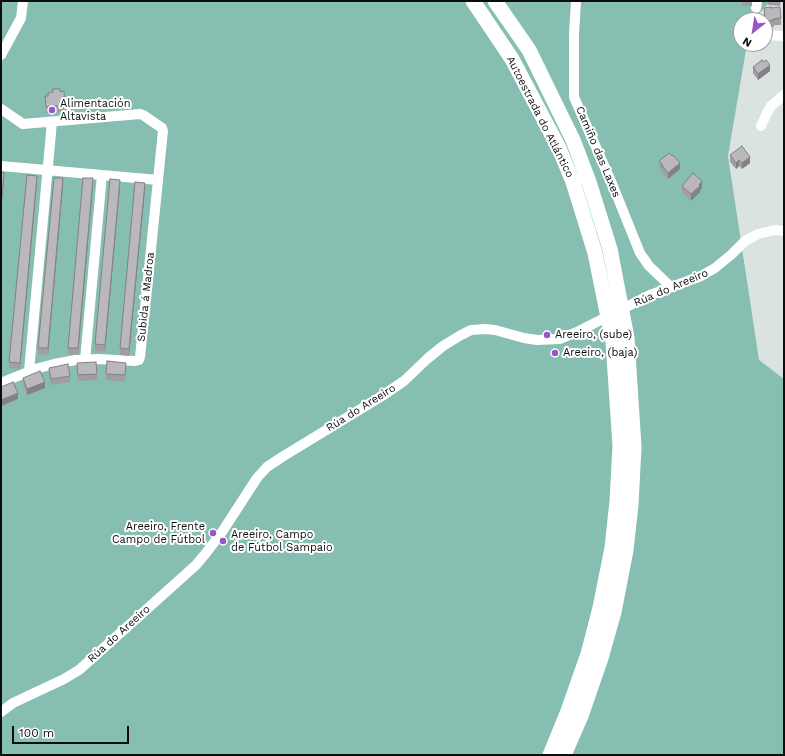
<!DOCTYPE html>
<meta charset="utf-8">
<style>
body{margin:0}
#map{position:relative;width:785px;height:756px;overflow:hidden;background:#dbe3e1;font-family:"Work Sans",sans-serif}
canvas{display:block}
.frame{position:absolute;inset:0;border:2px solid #0c0e0d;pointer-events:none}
.north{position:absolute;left:733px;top:12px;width:40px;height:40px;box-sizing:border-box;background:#fff;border:1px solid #9e9f9e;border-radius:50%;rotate:210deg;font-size:11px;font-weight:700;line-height:16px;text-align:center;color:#0c0e0d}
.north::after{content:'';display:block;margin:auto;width:14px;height:18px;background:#9855ca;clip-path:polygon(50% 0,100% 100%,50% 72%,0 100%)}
.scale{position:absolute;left:12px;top:726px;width:117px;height:18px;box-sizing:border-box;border:2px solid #0c0e0d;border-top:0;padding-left:5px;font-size:12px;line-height:14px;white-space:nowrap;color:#0c0e0d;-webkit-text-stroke:3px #fff;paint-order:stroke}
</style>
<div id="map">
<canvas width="785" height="756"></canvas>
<div class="frame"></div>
<div class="north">N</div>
<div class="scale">100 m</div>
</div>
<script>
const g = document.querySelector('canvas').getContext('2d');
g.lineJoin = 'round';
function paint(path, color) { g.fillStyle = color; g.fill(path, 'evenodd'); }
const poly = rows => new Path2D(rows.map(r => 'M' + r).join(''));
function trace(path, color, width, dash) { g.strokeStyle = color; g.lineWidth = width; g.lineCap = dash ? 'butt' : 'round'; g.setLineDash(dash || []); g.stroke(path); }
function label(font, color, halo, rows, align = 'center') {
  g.font = font + ' "Work Sans",sans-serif'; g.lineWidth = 4; g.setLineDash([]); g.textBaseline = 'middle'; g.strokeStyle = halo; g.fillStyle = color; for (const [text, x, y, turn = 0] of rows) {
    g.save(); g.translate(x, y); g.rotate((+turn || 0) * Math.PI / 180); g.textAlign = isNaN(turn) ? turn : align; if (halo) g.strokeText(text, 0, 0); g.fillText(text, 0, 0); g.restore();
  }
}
paint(poly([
 [1,1,771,1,753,20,741,20,741,44,747,44,728,156,759,360,784,379,784,755,1,755]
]), '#86beb1');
trace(poly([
 [576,1,574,34,574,97,613,186,640,253,649,266,671,287],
 [756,8,757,1],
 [765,35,782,36,784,37],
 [1,55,21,18,23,1],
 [1,109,23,124,140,114,143,115,162,128,163,131,140,357,139,360,135,361,98,359,76,360,54,364,35,369,1,383],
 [761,126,767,113,771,106,784,95],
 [1,166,158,180],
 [85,360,102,175],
 [29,371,52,122],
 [1,712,13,703,64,679,79,670,196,565,206,553,222,532,257,478,267,467,282,457,382,396,404,381,427,359,443,346,461,335,471,330,485,329,495,330,524,338,537,340,560,339,579,331,650,295,701,276,715,268,732,254,745,241,758,234,775,230,784,231]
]), '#fff', 10);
trace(poly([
 [473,1,512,59,559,148,573,182,595,253,613,342,620,446,617,501,612,548,600,608,588,654,568,711,550,755],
 [495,1,529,50,573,140,589,182,610,249,627,338,634,447,631,505,626,550,614,612,601,658,581,716,564,755]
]), '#fff', 15);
paint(poly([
 [742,1,752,1,752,6,742,6],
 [768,1,781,1,780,6,768,5],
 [764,8,771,8,781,18,781,25,774,25,774,27,765,27],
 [753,67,770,71,758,80,753,73],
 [60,92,65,105,65,111,46,113,45,96,48,96],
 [730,155,750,163,742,169,739,166,736,169,730,162],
 [659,161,680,169,668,179,662,172,662,170,659,167],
 [37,182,20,369,9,368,9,362],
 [63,185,48,355,38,354,38,348],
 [93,185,78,355,68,354,68,348],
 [120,186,105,352,95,351,95,344],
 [682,186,702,188,700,190,700,192,691,201,682,192],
 [145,189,129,356,120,355,120,348],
 [77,363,97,374,97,380,78,381],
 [49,368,70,376,70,382,51,385,49,374],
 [126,369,125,382,106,380,106,374],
 [23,378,45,388,27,395,23,384]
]), '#a09ea3');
paint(poly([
 [770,65,770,71,758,80,758,74],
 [750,157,750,163,742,169,742,163],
 [739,160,739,166,736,169,736,163],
 [680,163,680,169,668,179,668,173],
 [4,173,4,179,1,212,1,206],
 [37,176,37,182,20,369,20,363],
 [63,178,63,185,48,355,48,348],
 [93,178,93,185,78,355,78,348],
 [120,180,120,186,105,352,105,345],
 [702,181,702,188,700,190,700,192,691,201,691,194],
 [145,183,145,189,129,356,129,349],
 [45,382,45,388,27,395,27,389],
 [18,393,18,399,1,406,1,400]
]), '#828184');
const building = poly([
 [771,7,771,8,780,7,781,18,773,19,774,20,765,21,764,8,771,7],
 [762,60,763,62,766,60,770,65,758,74,753,67,762,60],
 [53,89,60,89,60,92,64,91,65,105,46,107,45,96,48,96,48,93,53,92,53,89],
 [742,146,750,157,742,163,739,160,736,163,730,155,742,146],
 [669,153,672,156,673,155,680,163,668,173,662,165,663,165,659,161,669,153],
 [1,172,4,173,1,206,1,172],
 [693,173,702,181,699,185,700,186,691,194,682,186,693,173],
 [27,175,37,176,20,363,9,362,27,175],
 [54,178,63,178,48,348,38,348,54,178],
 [83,178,93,178,78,348,68,348,83,178],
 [110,179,120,180,105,345,95,344,110,179],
 [135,182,145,183,129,349,120,348,135,182],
 [107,361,126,363,125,375,106,374,107,361],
 [96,362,97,374,78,375,77,363,96,362],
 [68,364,70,376,51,379,49,368,68,364],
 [40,371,45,382,27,389,23,378,40,371],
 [13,382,18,393,1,400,1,387,13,382]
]);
paint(building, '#bab8bd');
trace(building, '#828184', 1);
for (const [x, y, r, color] of [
 [52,110,4,"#9855ca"],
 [547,335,4,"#9855ca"],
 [555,353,4,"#9855ca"],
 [213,533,4,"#9855ca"],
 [223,541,4,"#9855ca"]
]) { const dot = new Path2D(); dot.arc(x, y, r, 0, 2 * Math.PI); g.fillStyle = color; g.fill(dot); trace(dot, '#fff', 1.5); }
label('11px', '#0c0e0d', '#fff', [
 ["Alimentación",60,104],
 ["Altavista",60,117],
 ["Areeiro, (sube)",555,335],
 ["Areeiro, (baja)",563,353],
 ["Areeiro, Frente",205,527,"right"],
 ["Campo de Fútbol",205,540,"right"],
 ["Areeiro, Campo",231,535],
 ["de Fútbol Sampaio",231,548]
], 'left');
label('11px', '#0c0e0d', '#fff', [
 ["Autoestrada do Atlántico",540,117,63],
 ["Camiño das Laxes",598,152,67],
 ["Rúa do Areeiro",671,288,-23],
 ["Subida á Madroa",146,297,-84],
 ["Rúa do Areeiro",361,408,-32],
 ["Rúa do Areeiro",119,634,-42]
]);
</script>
